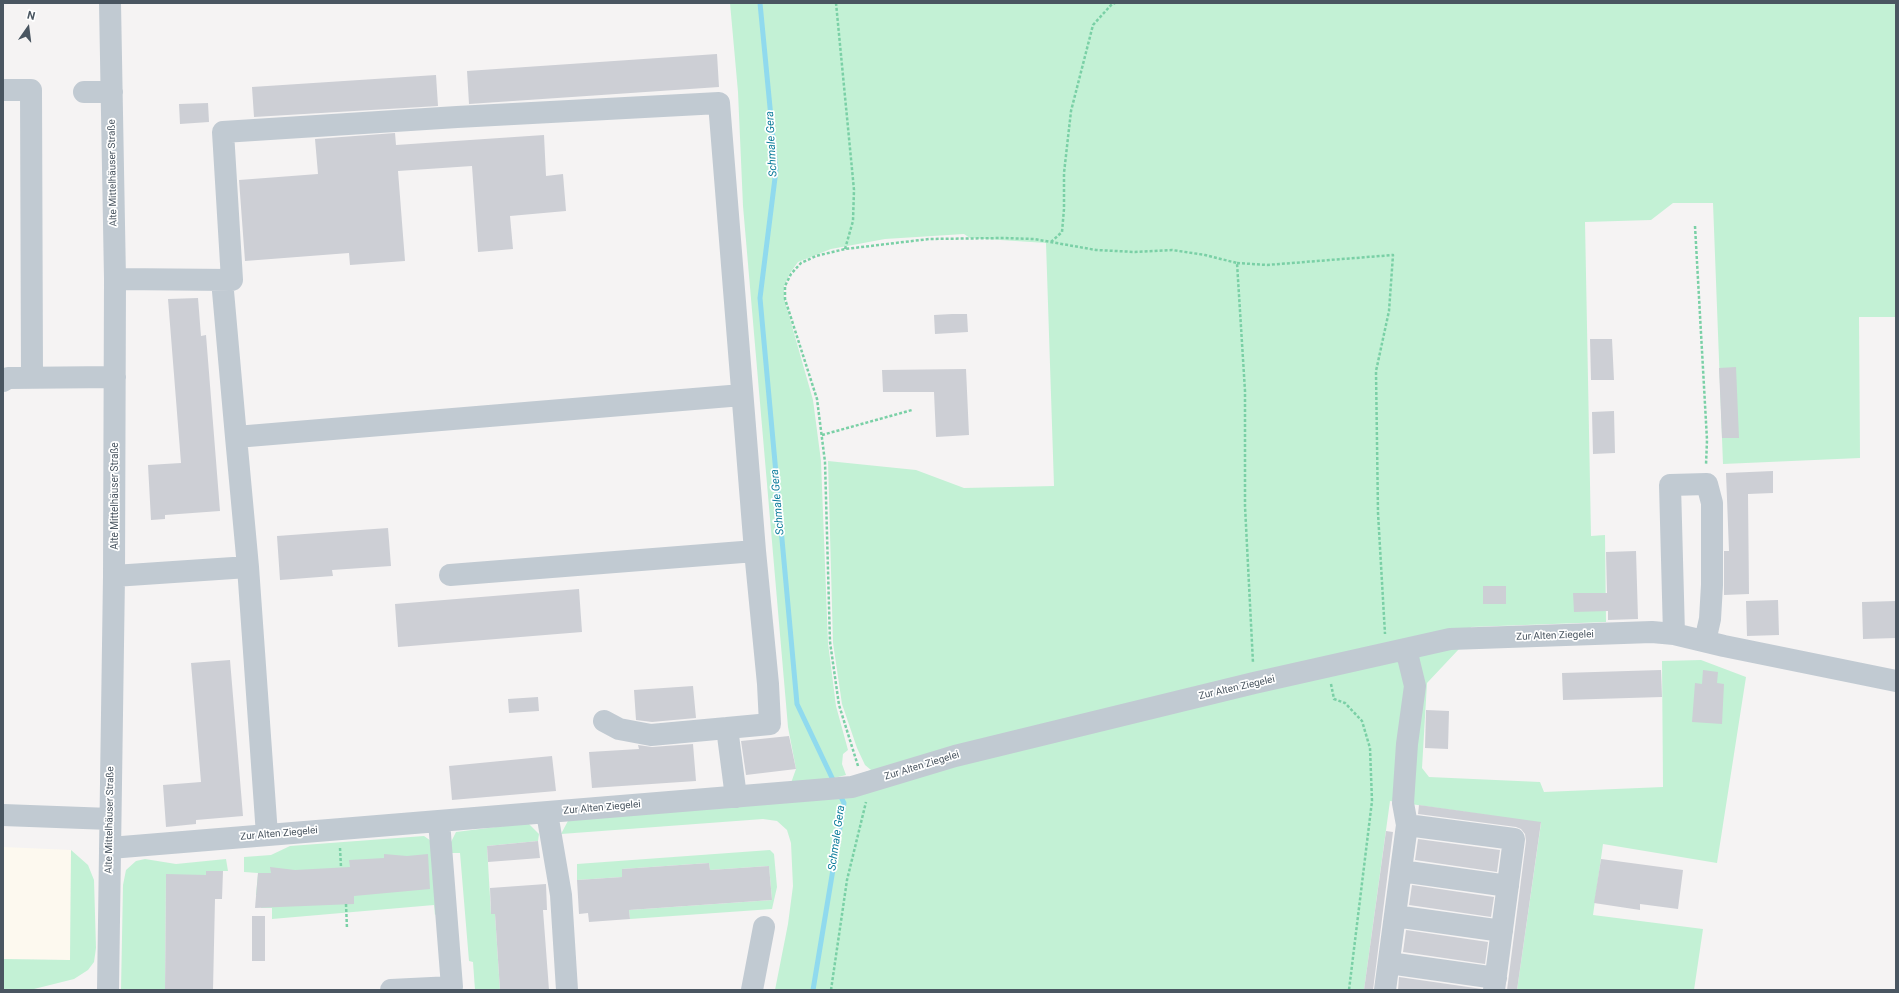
<!DOCTYPE html>
<meta charset="utf-8">
<style>
body{margin:0}
#map{position:relative;width:1899px;height:993px;overflow:hidden;background:#f5f3f3;font-family:Roboto,sans-serif}
canvas{display:block}
.frame{position:absolute;inset:0;border:4px solid #4a5661;pointer-events:none}
.north{position:absolute;left:8px;top:8px;width:40px;height:40px;-webkit-text-stroke:3px #fff;paint-order:stroke;rotate:14deg;font-size:11px;font-weight:700;line-height:16px;text-align:center;color:#4a5661}
.north::after{content:'';display:block;margin:auto;width:14px;height:18px;background:#4a5661;clip-path:polygon(50% 0,100% 100%,50% 72%,0 100%)}
</style>
<div id="map">
<canvas width="1899" height="993"></canvas>
<div class="frame"></div>
<div class="north">N</div>
</div>
<script>
const g = document.querySelector('canvas').getContext('2d');
g.lineJoin = 'round';
function paint(path, color) { g.fillStyle = color; g.fill(path, 'evenodd'); }
const poly = rows => new Path2D(rows.map(r => 'M' + r).join(''));
function trace(path, color, width, dash) { g.strokeStyle = color; g.lineWidth = width; g.lineCap = dash ? 'butt' : 'round'; g.setLineDash(dash || []); g.stroke(path); }
function label(font, color, halo, rows, align = 'center') {
  g.font = font + ' Roboto,sans-serif'; g.lineWidth = 3.5; g.setLineDash([]); g.textBaseline = 'middle'; g.strokeStyle = halo; g.fillStyle = color; for (const [text, x, y, turn = 0] of rows) {
    g.save(); g.translate(x, y); g.rotate((+turn || 0) * Math.PI / 180); g.textAlign = isNaN(turn) ? turn : align; if (halo) g.strokeText(text, 0, 0); g.fillText(text, 0, 0); g.restore();
  }
}
paint(poly([
 [3,847,71,850,70,960,3,959]
]), '#fdf9ef');
paint(poly([
 [730,3,1896,3,1896,317,1859,317,1860,458,1723,464,1713,203,1673,203,1651,220,1585,222,1591,536,1605,535,1606,622,1471,627,1459,649,1427,683,1422,768,1429,777,1540,782,1544,792,1663,787,1662,661,1701,660,1746,677,1717,863,1603,844,1593,915,1703,929,1694,990,1517,990,1541,823,1390,801,1364,990,775,990,788,924,793,886,791,843,787,830,777,821,763,819,561,834,569,819,783,800,871,770,865,765,857,748,842,704,833,643,828,461,916,470,964,488,1054,486,1046,243,970,238,964,234,885,239,831,249,798,262,790,273,784,286,784,298,813,400,821,461,828,643,836,706,848,750,843,754,842,764,846,775,826,780,791,783,796,769,788,727,743,206,738,92],
 [528,823,539,834,538,841,487,846,491,914,495,914,500,990,475,990,473,962,469,961,460,853,451,853,450,844,456,832],
 [424,836,434,843,440,911,435,915,434,905,272,919,272,908,261,908,260,895,256,895,258,873,244,872,244,857,271,855,290,846],
 [71,850,88,865,94,880,96,948,94,962,88,970,74,979,30,990,3,990,3,959,70,960],
 [770,850,774,854,777,887,772,909,630,919,629,910,772,900,769,866,710,870,709,863,622,869,622,877,577,880,577,864],
 [145,859,176,864,226,859,228,871,206,871,206,875,166,875,165,990,121,990,123,885,126,870,136,861]
]), '#c3f1d5');
trace(poly([
 [760,3,776,170,760,298,797,704,835,784],
 [813,990,844,803,839,793]
]), '#90daee', 5);
paint(poly([
 [717,54,719,87,469,104,467,71],
 [436,75,438,106,254,117,252,87],
 [208,103,209,122,180,124,179,104],
 [395,133,396,145,544,135,546,176,563,174,566,211,510,216,513,249,478,252,472,166,398,171,405,261,350,265,349,253,245,261,239,180,318,174,315,139],
 [198,298,201,336,206,335,220,511,165,515,165,519,151,520,148,465,181,463,168,299],
 [952,314,967,314,968,332,935,334,934,315],
 [1590,339,1612,339,1614,380,1591,380],
 [1736,367,1739,438,1722,438,1719,368],
 [966,369,969,435,936,437,934,392,883,392,882,370],
 [1614,411,1615,453,1593,454,1592,412],
 [1773,471,1773,493,1748,494,1749,594,1724,595,1724,551,1729,551,1726,473],
 [388,528,391,566,332,570,333,576,280,580,277,536],
 [1636,551,1638,619,1608,620,1608,611,1574,612,1573,593,1607,593,1606,552],
 [1483,586,1506,586,1506,604,1483,604],
 [579,589,582,632,398,647,395,604],
 [1778,600,1779,635,1747,636,1746,601],
 [1896,601,1896,638,1863,639,1862,602],
 [230,660,243,816,196,820,196,824,166,827,163,785,201,782,191,663],
 [1661,670,1662,697,1563,700,1562,673],
 [1703,670,1718,672,1717,683,1724,684,1722,724,1692,722,1695,683,1702,684],
 [693,686,696,718,652,722,636,720,634,690],
 [538,697,539,711,509,713,508,699],
 [1426,710,1449,711,1448,749,1425,748],
 [789,736,796,769,746,775,741,741],
 [693,744,696,781,592,788,589,752,639,749,638,745,652,747],
 [552,756,556,791,452,800,449,766],
 [1419,805,1541,822,1517,990,1507,990,1526,841,1525,834,1521,829,1516,827,1418,814],
 [1386,831,1393,832,1373,990,1364,990],
 [1418,839,1500,850,1497,872,1415,860],
 [538,841,540,858,488,862,487,846],
 [384,854,407,856,428,854,430,889,354,896,354,904,255,908,258,873,271,873,270,867,295,870,350,867,349,860,384,858],
 [1601,859,1683,870,1678,909,1640,904,1640,910,1594,903],
 [709,863,710,870,769,866,772,900,629,910,630,919,589,922,588,913,579,914,577,880,622,877,622,869],
 [206,871,223,871,222,899,215,899,213,990,165,990,166,874,206,875],
 [546,884,547,910,543,910,549,990,500,990,495,914,491,914,490,888],
 [1412,885,1494,897,1491,917,1409,905],
 [252,916,265,916,265,961,252,961],
 [1406,930,1488,942,1485,964,1403,952],
 [1399,977,1482,989,1482,990,1398,990]
]), '#cdcfd5');
trace(poly([
 [836,3,854,190,853,221,845,249],
 [1695,226,1707,440,1706,465],
 [1051,242,1062,232,1064,209,1064,173,1071,111,1093,25,1112,4,1115,3],
 [1237,263,1267,265,1393,255,1389,311,1376,371,1378,513,1385,634],
 [822,435,912,410],
 [1331,684,1334,699,1345,703,1362,721,1370,748,1372,801,1349,990],
 [858,766,839,705,830,642,825,462,817,399,785,299,785,286,791,274,801,263,816,256,845,249,929,239,1004,238,1034,239,1096,250,1135,252,1172,250,1205,255,1237,263,1245,391,1245,506,1253,663],
 [340,848,341,867],
 [346,904,347,929],
 [831,990,847,880,866,802]
]), '#7ad0a6', 2.5, [3, 2]);
trace(poly([
 [3,90,31,90,32,377],
 [84,92,112,92],
 [115,279,232,280,223,132,457,117,719,103,755,551,768,684,770,724,727,728,736,797],
 [222,280,236,437,742,395],
 [3,381,8,378,115,377],
 [236,437,248,567,267,835],
 [450,575,755,551],
 [114,576,248,567],
 [1674,634,1670,485,1707,484,1712,503,1712,585,1710,619,1705,641],
 [604,721,619,729,651,735,727,728],
 [547,813,561,895,567,990],
 [3,815,110,819],
 [1407,825,1514,839,1494,990],
 [110,848,852,787,955,756,1254,683,1450,639,1652,632,1674,634,1724,646,1896,681],
 [1401,871,1508,886],
 [1395,916,1502,931],
 [1389,963,1496,978],
 [108,990,114,576,115,279,110,3],
 [391,990,452,987,439,821],
 [752,990,764,927],
 [1385,990,1407,825,1403,803,1407,744,1415,686,1406,649]
]), '#c1cad2', 22);
label('10px', '#4a5661', '#fff', [
 ["Alte Mittelhäuser Straße",113,173,-91],
 ["Alte Mittelhäuser Straße",115,496,-90],
 ["Zur Alten Ziegelei",1555,636,-2],
 ["Zur Alten Ziegelei",1237,688,-13],
 ["Zur Alten Ziegelei",922,766,-17],
 ["Zur Alten Ziegelei",602,808,-5],
 ["Alte Mittelhäuser Straße",110,820,-89],
 ["Zur Alten Ziegelei",279,834,-5]
]);
label('italic 11px', '#0c7c9b', '#fff', [
 ["Schmale Gera",772,144,-93],
 ["Schmale Gera",778,502,-95],
 ["Schmale Gera",837,838,-82]
]);
</script>
